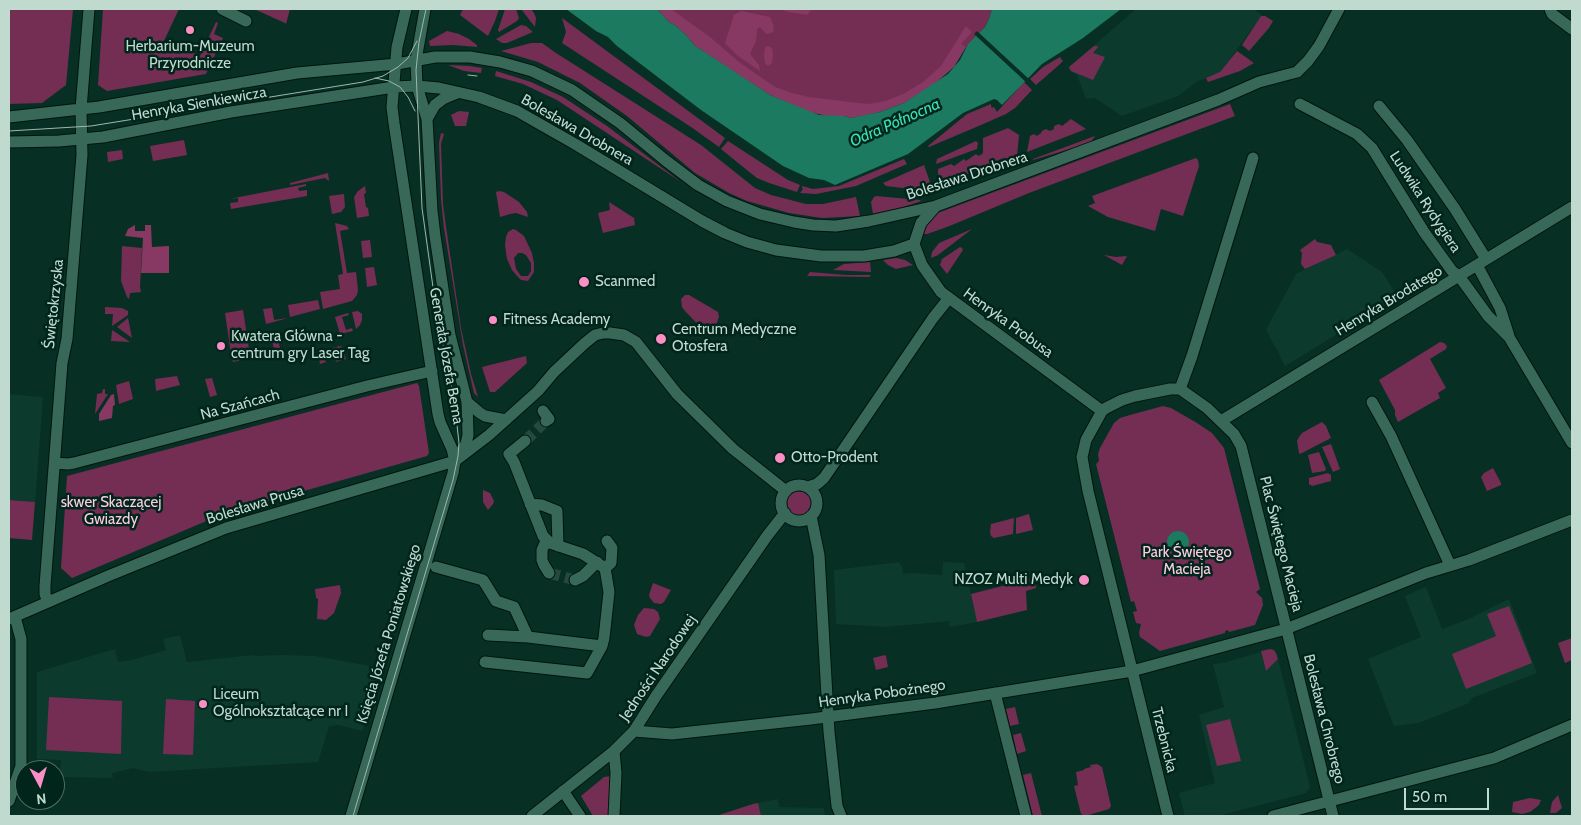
<!DOCTYPE html>
<meta charset="utf-8">
<style>
body{margin:0}
#map{position:relative;width:1581px;height:825px;overflow:hidden;background:#082f24;font-family:Cabin,sans-serif}
canvas{display:block}
.frame{position:absolute;inset:0;border:10px solid #c1dad0;pointer-events:none}
.north{position:absolute;left:15px;top:760px;width:50px;height:50px;box-sizing:border-box;background:#00251b;border:1px solid #4d6d63;border-radius:50%;rotate:174deg;font-size:14px;font-weight:700;line-height:20px;text-align:center;color:#c1dad0}
.north::after{content:'';display:block;margin:auto;width:18px;height:22px;background:#fb8fc5;clip-path:polygon(50% 0,100% 100%,50% 72%,0 100%)}
.scale{position:absolute;left:1404px;top:788px;width:85px;height:22px;box-sizing:border-box;border:2px solid #c1dad0;border-top:0;padding-left:6px;font-size:15px;line-height:18px;white-space:nowrap;color:#c1dad0;-webkit-text-stroke:4px #00251b;paint-order:stroke}
</style>
<div id="map">
<canvas width="1581" height="825"></canvas>
<div class="frame"></div>
<div class="north">N</div>
<div class="scale">50 m</div>
</div>
<script>
const g = document.querySelector('canvas').getContext('2d');
g.lineJoin = 'round';
function paint(path, color) { g.fillStyle = color; g.fill(path, 'evenodd'); }
const poly = rows => new Path2D(rows.map(r => 'M' + r).join(''));
function trace(path, color, width, dash) { g.strokeStyle = color; g.lineWidth = width; g.lineCap = dash ? 'butt' : 'round'; g.setLineDash(dash || []); g.stroke(path); }
function label(font, color, halo, rows, align = 'center') {
  g.font = font + ' Cabin,sans-serif'; g.lineWidth = 5; g.setLineDash([]); g.textBaseline = 'middle'; g.strokeStyle = halo; g.fillStyle = color; for (const [text, x, y, turn = 0] of rows) {
    g.save(); g.translate(x, y); g.rotate((+turn || 0) * Math.PI / 180); g.textAlign = isNaN(turn) ? turn : align; if (halo) g.strokeText(text, 0, 0); g.fillText(text, 0, 0); g.restore();
  }
}
paint(poly([
 [1136,9,1253,9,1262,15,1219,74,1198,81,1178,96,1122,116,1095,98,1086,99,1077,75,1070,71,1068,68],
 [1347,249,1382,272,1398,297,1285,366,1278,352,1279,351,1277,350,1266,330,1296,274],
 [9,394,43,397,35,502,9,500],
 [899,562,902,567,903,574,912,573,942,575,943,562,964,563,977,622,950,627,949,621,886,627,836,624,834,570],
 [1426,587,1442,629,1469,619,1509,599,1537,673,1472,698,1469,703,1462,706,1426,720,1418,723,1394,726,1368,659,1421,637,1405,596],
 [180,635,187,662,254,655,254,656,282,655,315,656,381,668,362,731,339,725,329,726,318,762,149,772,133,768,112,773,113,778,60,777,61,760,37,759,37,672,115,649,118,662,132,660,166,650,163,639],
 [1261,652,1266,671,1278,659,1310,787,1306,793,1218,816,1185,816,1179,793,1215,783,1199,715,1224,707,1213,664,1223,663],
 [778,799,779,807,824,808,825,816,716,816,753,804]
]), '#0c3b2e');
paint(poly([
 [9,9,73,9,66,85,42,103,9,104],
 [103,9,179,9,162,45,172,50,175,44,200,56,216,22,218,23,214,34,223,38,206,74,107,91,98,85],
 [254,9,290,9,286,24,285,23],
 [463,9,499,9,495,21,488,36,460,15],
 [505,9,516,9,519,18,517,21,499,32,498,30],
 [521,9,531,9,534,13,536,18,535,27],
 [657,9,992,9,989,19,985,27,966,47,924,90,904,103,809,112],
 [1261,16,1265,16,1273,21,1269,28,1249,51,1242,45],
 [562,18,725,138,719,147,691,127,562,43,566,32],
 [521,25,526,26,533,32,507,43,502,43,496,39],
 [447,31,459,34,469,39,477,45,477,47,453,45,430,46,429,41],
 [531,43,542,43,556,53,701,145,755,188,771,195,806,204,823,204,856,197,860,216,822,218,789,213,747,201,729,193,695,173,627,116,580,83,538,62,501,51],
 [1094,46,1097,46,1098,47,1093,53,1105,57,1093,80,1071,71,1069,67],
 [1237,51,1254,63,1240,71,1208,82,1206,78,1220,72],
 [1060,57,1063,61,1059,65,1036,85,1030,79,1043,67],
 [448,65,469,66,482,68,481,73,464,71],
 [496,71,531,82,563,97,607,126,681,182,557,100,523,84,495,76],
 [1024,82,1032,90,1015,108,1006,114,981,125,929,147,928,146,967,114,991,104,991,106,992,108,994,107,997,112],
 [1230,104,1235,116,1029,193,947,227,927,234,922,234,922,228,935,214],
 [459,111,469,112,466,126,455,126,451,115],
 [1071,119,1086,129,1027,152,1030,136,1034,134,1037,136,1041,133,1042,131,1046,129,1050,131,1054,129,1054,126,1059,124,1062,126],
 [1008,128,1019,135,1017,156,942,184,938,173,938,169,951,164,954,166,964,159,966,161,976,154,979,156,983,153,983,138],
 [441,133,444,134,441,144,443,204,446,227,461,328,471,374,478,397,474,393,463,345,444,228,441,199,439,143],
 [1095,136,1090,143,1033,160,1033,159],
 [184,140,187,155,153,161,150,146],
 [728,141,788,180,800,185,797,192,769,183,757,178,748,171,721,149],
 [976,141,978,143,977,149,936,164,937,159],
 [122,150,123,159,108,162,107,152],
 [1196,158,1198,160,1199,166,1183,216,1161,209,1155,231,1108,217,1088,206,1095,203,1092,196],
 [904,159,907,164,856,186,816,194,800,193,803,189,802,188,802,186,813,189,839,186],
 [924,165,932,188,920,190,886,186,883,183],
 [328,173,329,181,325,178,290,185,290,183],
 [306,184,306,186,298,188,299,191,307,190,307,196,231,209,230,203,238,202,238,198,229,199],
 [365,186,366,193,364,194,366,207,368,208,369,216,357,218,354,197,358,191],
 [499,191,504,192,519,202,527,212,528,217,516,213,510,214,500,217,496,192],
 [344,194,345,207,341,212,332,214,329,196],
 [876,196,920,200,921,201,901,208,873,214,871,202,874,197],
 [609,202,634,218,635,225,603,233,598,213,610,210],
 [335,223,347,226,349,229,340,231,347,273,356,272,358,290,357,295,352,301,323,309,320,292,340,289,338,275,343,274],
 [513,229,516,230,524,236,532,253,534,263,534,272,528,281,521,280,517,276,512,270,507,259,505,245,506,237,508,232],
 [518,253,522,253,526,255,531,263,531,271,528,276,521,276,516,269,514,258],
 [972,229,938,255,931,258,932,252,939,243],
 [1315,239,1317,242,1331,245,1336,255,1305,269,1301,264,1302,253,1300,250],
 [370,240,372,257,363,258,361,241],
 [122,246,142,248,140,287,141,292,130,293,129,299,127,297,121,281],
 [960,247,962,248,963,250,947,274,940,265,942,259],
 [1104,255,1116,257,1127,256,1122,265],
 [896,258,905,260,913,265,896,269,888,265,883,260],
 [870,262,871,272,833,270,844,264],
 [374,267,377,285,367,287,365,268],
 [810,272,846,275,871,275,869,277,807,276],
 [685,295,689,295,718,312,719,317,713,333,707,334,685,311,682,307,681,299],
 [318,300,320,309,290,317,288,305],
 [105,307,122,308,128,311,128,315,112,326,113,314,105,314],
 [272,308,274,320,288,318,266,324,263,309],
 [243,310,249,349,246,356,238,361,233,362,231,354,225,313],
 [358,311,362,314,362,320,360,325,356,329,352,312],
 [348,313,349,315,342,317,346,330,352,328,353,331,340,334,335,317],
 [128,318,132,338,117,327],
 [112,330,130,342,111,341],
 [276,333,281,351,268,354,268,352,274,349,271,337,264,339,263,336],
 [1440,342,1444,343,1447,346,1446,349,1430,359,1446,388,1438,393,1440,398,1398,422,1395,415,1395,410,1379,380],
 [340,346,342,347,346,359,336,362,332,348],
 [330,349,332,358,325,359,326,362,320,364,318,353],
 [526,356,527,363,495,392,490,392,482,367],
 [177,376,180,385,156,391,155,379],
 [212,378,217,395,210,397,205,379],
 [129,381,133,399,119,404,116,385],
 [417,383,419,386,429,453,427,456,223,514,72,578,61,568,67,476],
 [103,389,105,389,105,394,108,394,95,414,97,394,102,393],
 [1163,406,1171,408,1197,423,1212,433,1224,448,1260,589,1256,592,1262,598,1263,605,1255,625,1229,632,1228,630,1225,631,1225,633,1160,651,1140,637,1139,633,1141,624,1136,623,1133,612,1137,611,1134,601,1131,602,1096,464,1099,461,1098,454,1100,448,1114,423,1120,418,1130,415],
 [1322,422,1326,426,1331,438,1300,454,1299,453,1297,441,1299,437,1302,433],
 [1331,444,1340,469,1333,472,1322,447],
 [1319,452,1326,469,1325,471,1312,473,1308,455],
 [1493,468,1501,483,1501,485,1487,491,1481,477,1484,473],
 [1328,473,1331,475,1331,481,1312,486,1309,484,1309,478],
 [483,490,490,493,494,501,493,504,488,510,483,502],
 '787 503a12 12 0 1 1 24 0a12 12 0 1 1-24 0Z',
 [9,500,35,502,32,540,9,538],
 [1029,514,1033,530,1016,534,1016,518],
 [1014,518,1013,534,994,538,991,536,990,532,991,524],
 [1034,578,1036,588,1026,591,1027,610,977,622,971,594],
 [653,583,671,590,664,602,661,604,654,603,650,598,649,595],
 [340,585,341,593,334,613,326,620,317,619,318,599,316,598,315,589],
 [1509,606,1532,663,1466,689,1452,654,1496,636,1487,614],
 [644,608,654,609,658,612,660,619,650,636,646,637,637,634,634,625,638,615],
 [1572,638,1572,660,1565,663,1558,643],
 [1270,649,1274,650,1276,653,1278,659,1266,671,1261,651],
 [885,655,886,656,888,667,876,670,873,658],
 [49,697,122,701,121,754,46,750],
 [166,699,195,701,193,755,163,754],
 [1015,707,1019,724,1010,726,1006,709],
 [1230,719,1241,761,1217,766,1206,725],
 [1021,733,1026,751,1017,754,1013,735],
 [1097,764,1102,767,1111,806,1109,809,1085,816,1081,814,1074,786,1078,785,1076,772,1084,770,1084,769,1091,767,1090,765],
 [1031,773,1042,816,1033,816,1023,775],
 [611,776,609,816,593,816,581,796,604,777],
 [1558,795,1562,808,1556,813,1550,813,1552,802],
 [1530,798,1541,800,1539,805,1530,812,1522,814,1512,812,1513,802],
 [758,803,761,816,716,816,753,804]
]), '#742e53');
paint(poly([
 [657,9,671,9,710,37,739,62,775,87,792,93,809,97,858,103,869,104,886,101,905,93,923,82,941,66,966,26,972,32,961,44,966,47,954,67,932,86,904,103,880,112,863,116,851,118,844,116,827,116,809,112,770,95,740,76,694,45,688,37,675,25,669,22],
 [785,9,812,9,807,15,784,11],
 [741,11,770,17,773,24,774,31,771,33,766,34,760,27,757,29,756,41,750,54,759,65,760,71,738,56,725,43,734,15],
 [768,46,772,48,773,55,772,63,768,66,765,63,764,55,765,47],
 [135,225,135,231,145,231,145,225,151,225,152,247,169,246,169,273,141,273,143,238,125,236,128,229],
 [114,394,115,405,113,406,112,418,99,421,99,414,111,395]
]), '#873963');
paint(poly([
 [566,9,657,9,669,22,675,25,688,37,694,45,770,95,819,115,844,116,851,118,880,112,904,103,948,74,960,60,968,44,985,27,989,19,992,9,1121,9,1083,38,1042,64,1002,105,997,100,994,99,963,113,908,154,835,185,824,180,809,178,783,166,701,110,617,46,608,37,596,31],
 '1167 542a11 11 0 1 1 22 0a11 11 0 1 1-22 0Z'
]), '#1c7a60');
paint(poly([
 [977,31,1030,80,1027,83,974,34]
]), '#082f24');
trace(poly([
 [525,441,546,421],
 [549,573,575,580]
]), '#24493e', 11, [11, 5.5]);
const minor = poly([
 [222,9,246,21],
 [406,9,397,47,392,107,394,123,438,414,440,422,452,449,455,461],
 [1550,9,1552,14,1572,29],
 [1300,104,1357,134,1372,148,1424,232,1452,271,1459,276,1488,316,1509,337,1572,443],
 [1379,106,1407,140,1455,209,1486,259],
 [9,117,99,107,297,73,397,64,435,57,470,57,500,62,532,71,572,90,620,123,665,160,698,185,727,201,760,214,794,222,813,225,836,226,869,221,936,206,1218,100,1259,82,1297,72,1308,61,1319,46,1339,9],
 [427,119,435,105,443,99,457,93],
 [9,142,59,141,103,137,231,112,394,87,417,86,439,88,479,97,517,111,575,144,702,221,725,233,747,242,776,250,821,256,864,256,894,251,914,244],
 [914,244,922,265,941,292,1102,411],
 [914,244,921,223,936,206],
 [1477,265,1500,308,1509,336],
 [1180,389,1192,356,1253,158],
 [467,402,480,413,485,416,506,420],
 [1372,402,1391,436,1450,565],
 [543,411,549,419,546,421],
 [1221,421,1572,207],
 [525,441,509,454,514,462,543,536,550,543,583,554,605,568,609,592,604,638,602,646],
 [55,463,68,464,74,463,367,386,432,371],
 '781 503a18 18 0 1 1 36 0a18 18 0 1 1-36 0Z',
 [808,487,817,484,824,478,933,318,949,298],
 [530,504,542,505,557,511,558,546],
 [811,516,819,555,829,732,837,806,841,816],
 [546,541,542,550,542,560,544,565,549,573],
 [436,567,483,580,496,601,514,607,528,637,602,646,587,673,485,662],
 [605,568,611,563,612,548,607,541],
 [575,580,583,576,597,562],
 [48,602,45,594,45,586,62,363,67,339,82,155,81,109,89,9],
 [9,619,108,576,226,528,455,461,489,435,538,391,554,372,585,343,595,335,603,333,610,333,624,335,636,342,677,394,733,449,786,491],
 [488,635,528,637],
 [995,693,1026,816],
 [634,731,672,734,811,719,935,703,1132,671,1286,629,1426,573,1469,560,1572,520],
 [563,791,580,816],
 [9,801,21,766,21,639,15,617],
 [351,816,453,473,455,461,466,444,468,435,467,402,450,335,435,236,432,211,427,119,417,86,416,60,425,9],
 [532,816,614,751,634,731,656,696,767,536,785,513],
 [614,816,616,773,614,751],
 [1168,816,1088,491,1082,457,1086,440,1102,411,1106,408,1122,400,1135,396,1170,389,1180,389,1207,408,1234,434,1241,446,1333,816],
 [1273,816,1494,758,1572,725]
]);
trace(minor, '#00160e', 13);
trace(minor, '#386858', 11);
trace(poly([
 [468,75,477,76],
 [375,78,389,81,400,87,408,97,415,111],
 [9,131,91,126,363,82,383,76,398,67,408,58,417,41],
 [353,816,453,480,458,456,459,443,454,399,437,316,422,208,416,70,419,42,426,9]
]), '#9db9af', 1);
for (const [x, y, r, color] of [
 [190,30,5,"#fb8fc5"],
 [584,282,6,"#fb8fc5"],
 [493,320,5,"#fb8fc5"],
 [661,339,6,"#fb8fc5"],
 [221,346,5,"#fb8fc5"],
 [780,458,6,"#fb8fc5"],
 [1084,580,6,"#fb8fc5"],
 [203,704,5,"#fb8fc5"]
]) { const dot = new Path2D(); dot.arc(x, y, r, 0, 2 * Math.PI); g.fillStyle = color; g.fill(dot); trace(dot, '#00251b', 2); }
label('15px', '#c1dad0', '#00251b', [
 ["Herbarium-Muzeum",190,47,"center"],
 ["Przyrodnicze",190,64,"center"],
 ["Scanmed",595,282],
 ["Fitness Academy",503,320],
 ["Centrum Medyczne",672,330],
 ["Otosfera",672,347],
 ["Kwatera Główna -",231,337],
 ["centrum gry Laser Tag",231,354],
 ["Otto-Prodent",791,458],
 ["NZOZ Multi Medyk",1073,580,"right"],
 ["Liceum",213,695],
 ["Ogólnokształcące nr I",213,712]
], 'left');
label('15px', '#c1dad0', '#00251b', [
 ["Henryka Sienkiewicza",199,104,-10],
 ["Bolesława Drobnera",577,130,30],
 ["Bolesława Drobnera",967,176,-18],
 ["Ludwika Rydygiera",1425,202,57],
 ["Henryka Brodatego",1389,301,-31],
 ["Świętokrzyska",54,304,-84],
 ["Henryka Probusa",1008,323,36],
 ["Generała Józefa Bema",446,356,80],
 ["Na Szańcach",240,405,-15],
 ["Bolesława Prusa",255,505,-17],
 ["Plac Świętego Macieja",1281,544,76],
 ["Księcia Józefa Poniatowskiego",389,634,-73],
 ["Jedności Narodowej",658,668,-56],
 ["Henryka Pobożnego",882,694,-8],
 ["Bolesława Chrobrego",1324,719,76],
 ["Trzebnicka",1164,740,76]
]);
label('15px', '#fccde2', '#00251b', [
 ["skwer Skaczącej",111,503],
 ["Gwiazdy",111,520],
 ["Park Świętego",1187,553],
 ["Macieja",1187,570]
]);
label('italic 16px', '#3be0b3', '#00251b', [
 ["Odra Północna",895,123,-24]
]);
</script>
